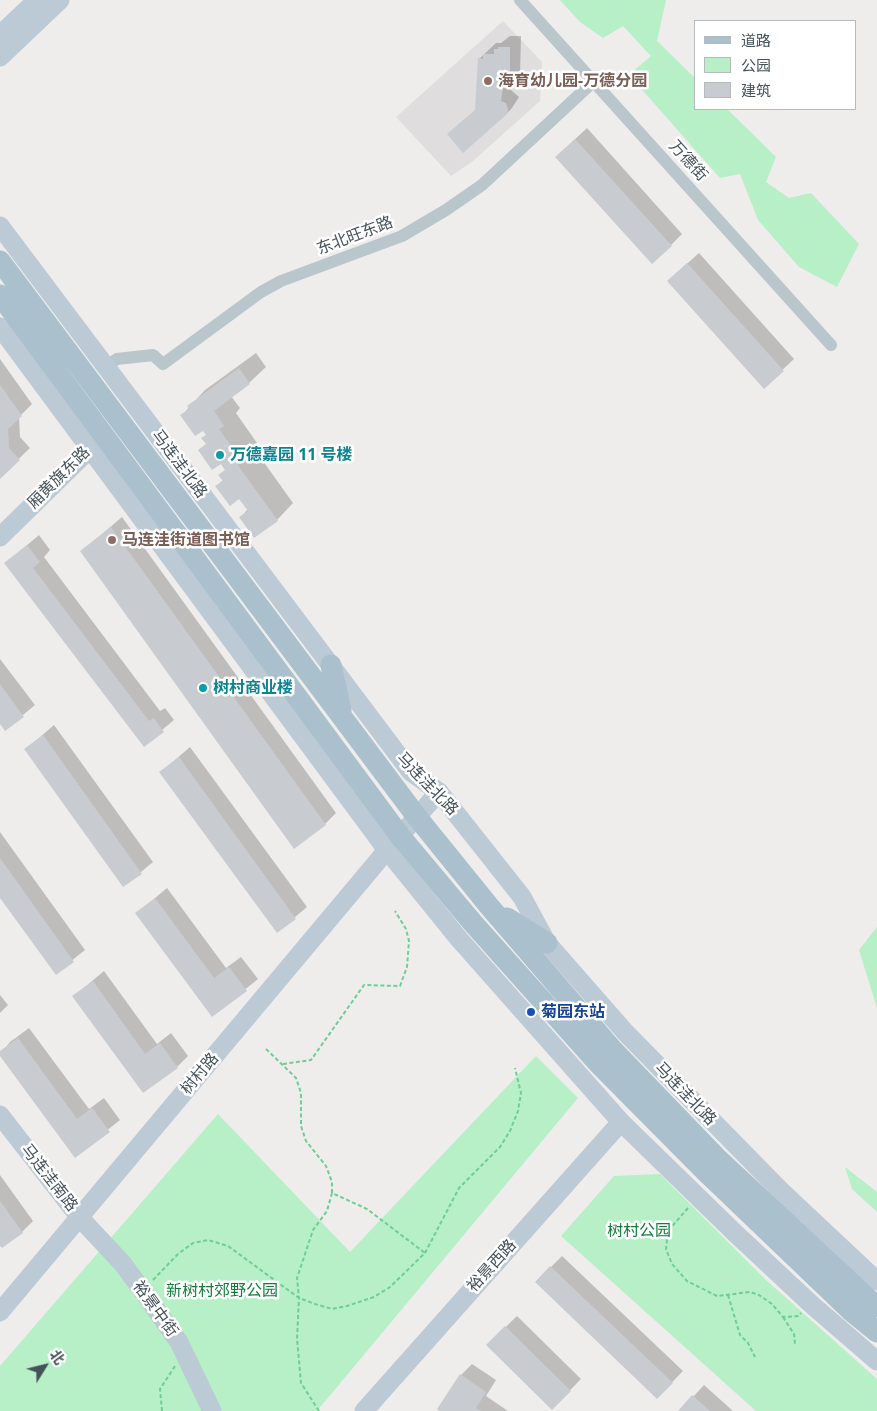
<!DOCTYPE html>
<meta charset="utf-8">
<style>
body{margin:0}
#map{position:relative;width:877px;height:1411px;overflow:hidden;background:#efecec;font-family:"Open Sans","Noto Sans SC",sans-serif}
canvas{display:block}
.legend{position:absolute;left:694px;top:20px;width:162px;height:90px;box-sizing:border-box;background:#fff;border:1px solid #b4babd;margin:0;padding:6px 9px;list-style:none;font-size:15px;color:#44525a}
.legend li{display:flex;align-items:center;gap:10px;height:25px}
.legend b{width:25px;border:1px solid #b4babd}
.north{position:absolute;left:20px;top:1341px;width:50px;height:50px;-webkit-text-stroke:4px #fff;paint-order:stroke;rotate:54deg;font-size:14px;font-weight:700;line-height:20px;text-align:center;color:#44525a}
.north::after{content:'';display:block;margin:auto;width:18px;height:22px;background:#44525a;clip-path:polygon(50% 0,100% 100%,50% 72%,0 100%)}
</style>
<div id="map">
<canvas width="877" height="1411"></canvas>
<ul class="legend">
<li><b style="height:6px;background:#aac0cc"></b>道路</li>
<li><b style="height:14px;background:#b7efc6"></b>公园</li>
<li><b style="height:14px;background:#c8ccd1"></b>建筑</li>
</ul>
<div class="north">北</div>
</div>
<script>
const g = document.querySelector('canvas').getContext('2d');
g.lineJoin = 'round';
function paint(path, color) { g.fillStyle = color; g.fill(path, 'evenodd'); }
const poly = rows => new Path2D(rows.map(r => 'M' + r).join(''));
function trace(path, color, width, dash) { g.strokeStyle = color; g.lineWidth = width; g.lineCap = dash ? 'butt' : 'round'; g.setLineDash(dash || []); g.stroke(path); }
function label(font, color, halo, rows, align = 'center') {
  g.font = font + ' "Open Sans","Noto Sans SC",sans-serif'; g.lineWidth = 5; g.setLineDash([]); g.textBaseline = 'middle'; g.strokeStyle = halo; g.fillStyle = color; for (const [text, x, y, turn = 0] of rows) {
    g.save(); g.translate(x, y); g.rotate((+turn || 0) * Math.PI / 180); g.textAlign = isNaN(turn) ? turn : align; if (halo) g.strokeText(text, 0, 0); g.fillText(text, 0, 0); g.restore();
  }
}
paint(poly([
 [503,21,542,62,540,101,473,161,451,176,396,117]
]), '#e0ddde');
paint(poly([
 [560,0,666,0,657,41,696,79,696,109,727,109,776,157,766,182,789,198,811,193,859,244,837,287,799,267,758,220,740,174,720,178,629,75,651,56,623,26,603,38,580,22],
 [877,927,877,1008,859,950],
 [536,1056,578,1098,317,1411,0,1411,0,1366,218,1114,350,1252],
 [845,1167,877,1192,877,1212,852,1189],
 [660,1174,766,1280,877,1379,877,1411,756,1411,561,1236,614,1176]
]), '#b7efc6');
paint(poly([
 [510,36,521,36,520,77,512,85,511,90,519,97,512,108,500,120,449,134,477,109,479,59,496,43,501,43],
 [587,128,682,234,671,245,556,157],
 [699,253,794,359,764,387,680,270],
 [256,353,266,367,249,383,231,396,240,408,236,413,257,443,253,447,293,503,277,520,241,517,248,509,240,497,217,486,223,480,220,475,226,469,221,462,200,450,207,443,207,434,182,415,205,390],
 [0,359,32,404,19,417,20,437,30,448,0,477],
 [122,517,336,813,325,824,82,551],
 [39,535,50,550,44,557,160,711,165,708,174,720,144,745,6,563],
 [0,659,35,705,6,729,0,721],
 [54,725,153,862,124,886,26,749],
 [190,747,307,907,277,932,161,772],
 [0,832,85,950,56,973,0,896],
 [167,888,226,968,241,957,258,979,212,1016,137,913],
 [104,971,157,1044,171,1033,188,1056,177,1067,143,1092,74,996],
 [0,995,8,1005,0,1013],
 [29,1028,89,1109,104,1098,120,1120,75,1156,0,1054,10,1042],
 [0,1175,33,1221,22,1232,0,1244],
 [562,1256,683,1371,657,1398,536,1282],
 [517,1316,581,1379,552,1409,487,1345],
 [472,1364,496,1380,486,1396,508,1411,441,1411,461,1375],
 [704,1385,733,1411,680,1411]
]), '#0003');
paint(poly([
 [498,47,510,47,510,89,503,88,501,101,506,103,508,109,507,114,463,153,447,134,475,110,478,58,483,59,483,54,494,54,494,49,498,49],
 [575,139,672,246,652,264,555,157],
 [687,263,784,371,764,389,667,281],
 [239,368,250,384,214,411,224,426,219,429,241,460,237,464,278,521,254,538,239,517,248,511,239,499,230,506,215,486,223,481,218,475,225,470,221,464,212,470,198,450,206,444,201,438,206,435,203,431,195,436,180,415,189,409,187,406],
 [0,385,22,416,8,429,9,448,20,460,0,479],
 [111,527,326,825,294,849,80,551],
 [27,545,40,562,33,568,149,721,154,718,164,732,144,747,4,563],
 [0,684,24,717,5,731,0,724],
 [43,735,142,874,123,887,24,749],
 [179,757,296,919,277,933,159,772],
 [0,858,74,962,56,975,0,898],
 [155,898,214,978,229,967,247,991,212,1017,135,913],
 [93,981,145,1054,160,1043,178,1068,143,1093,72,996],
 [18,1038,77,1119,92,1108,110,1132,75,1158,0,1056,0,1051],
 [0,1201,23,1233,2,1248,0,1246],
 [550,1266,673,1383,657,1399,535,1282],
 [505,1326,571,1391,552,1410,486,1345],
 [460,1374,486,1392,476,1408,481,1411,439,1411,437,1409],
 [692,1395,710,1411,678,1411]
]), '#c8ccd1');
trace(poly([
 [266,1049,296,1078,301,1093,301,1126,306,1141,326,1166,332,1182,332,1193,367,1209,425,1253],
 [283,1064,311,1060,364,985,400,986,407,967,409,941,406,929,395,911],
 [688,1208,668,1231,666,1249,672,1264,687,1281,717,1296,750,1292,759,1295,772,1304,783,1317,798,1316,801,1313],
 [153,1280,178,1254,193,1243,208,1240,228,1246,299,1298,315,1304,332,1309,347,1306,374,1297,390,1287,425,1253,459,1188,500,1147,510,1131,518,1111,521,1093,515,1068],
 [728,1295,740,1335,748,1343,755,1357],
 [783,1317,794,1334,795,1344],
 [162,1411,160,1389,175,1366],
 [319,1411,301,1383,297,1339,299,1298,297,1278,313,1230,327,1211,332,1193]
]), '#6fce93', 2, [4, 2.5]);
trace(poly([
 [520,0,831,345],
 [106,366,117,359,153,355,163,364,261,292,281,281,402,236,446,210,482,185,594,81]
]), '#b9c6cc', 12);
trace(poly([
 [0,35,37,0],
 [0,57,60,0],
 [0,226,411,772,439,792,522,897,547,943,625,1032,781,1191,877,1281],
 [0,327,387,850,459,939,621,1122,735,1233,811,1304,877,1361],
 [0,537,99,440],
 [0,1115,80,1218,123,1264,142,1290,179,1342,212,1411],
 [0,1312,387,850,439,792],
 [364,1411,621,1122]
]), '#bbcad4', 19);
trace(poly([
 [0,261,417,817,489,906,612,1049,719,1160,877,1307],
 [0,295,400,836,472,922,597,1062,708,1174,850,1310,877,1332],
 [331,665,341,711],
 [507,918,547,943]
]), '#aac0cc', 21);
for (const [x, y, r, color] of [
 [488,81,5,"#8d6e63"],
 [220,455,5,"#0f9aa8"],
 [112,540,5,"#8d6e63"],
 [203,688,5,"#0f9aa8"],
 [531,1012,5,"#1a4fb4"]
]) { const dot = new Path2D(); dot.arc(x, y, r, 0, 2 * Math.PI); g.fillStyle = color; g.fill(dot); trace(dot, '#fff', 2); }
label('bold 16px', '#785e54', '#fff', [
 ["海育幼儿园-万德分园",498,81],
 ["马连洼街道图书馆",122,540]
], 'left');
label('16px', '#44525a', '#fff', [
 ["万德街",688,161,48],
 ["东北旺东路",355,236,-21],
 ["马连洼北路",179,464,53],
 ["厢黄旗东路",59,478,-45],
 ["马连洼北路",427,784,46],
 ["树村路",200,1074,-50],
 ["马连洼北路",685,1094,46],
 ["马连洼南路",49,1178,52],
 ["裕景西路",492,1266,-48],
 ["裕景中街",155,1309,54]
]);
label('bold 16px', '#0d838f', '#fff', [
 ["万德嘉园 11 号楼",230,455],
 ["树村商业楼",213,688]
], 'left');
label('bold 16px', '#164399', '#fff', [
 ["菊园东站",541,1012]
], 'left');
label('16px', '#137c3b', '#fff', [
 ["树村公园",639,1231],
 ["新树村郊野公园",222,1291]
]);
</script>
